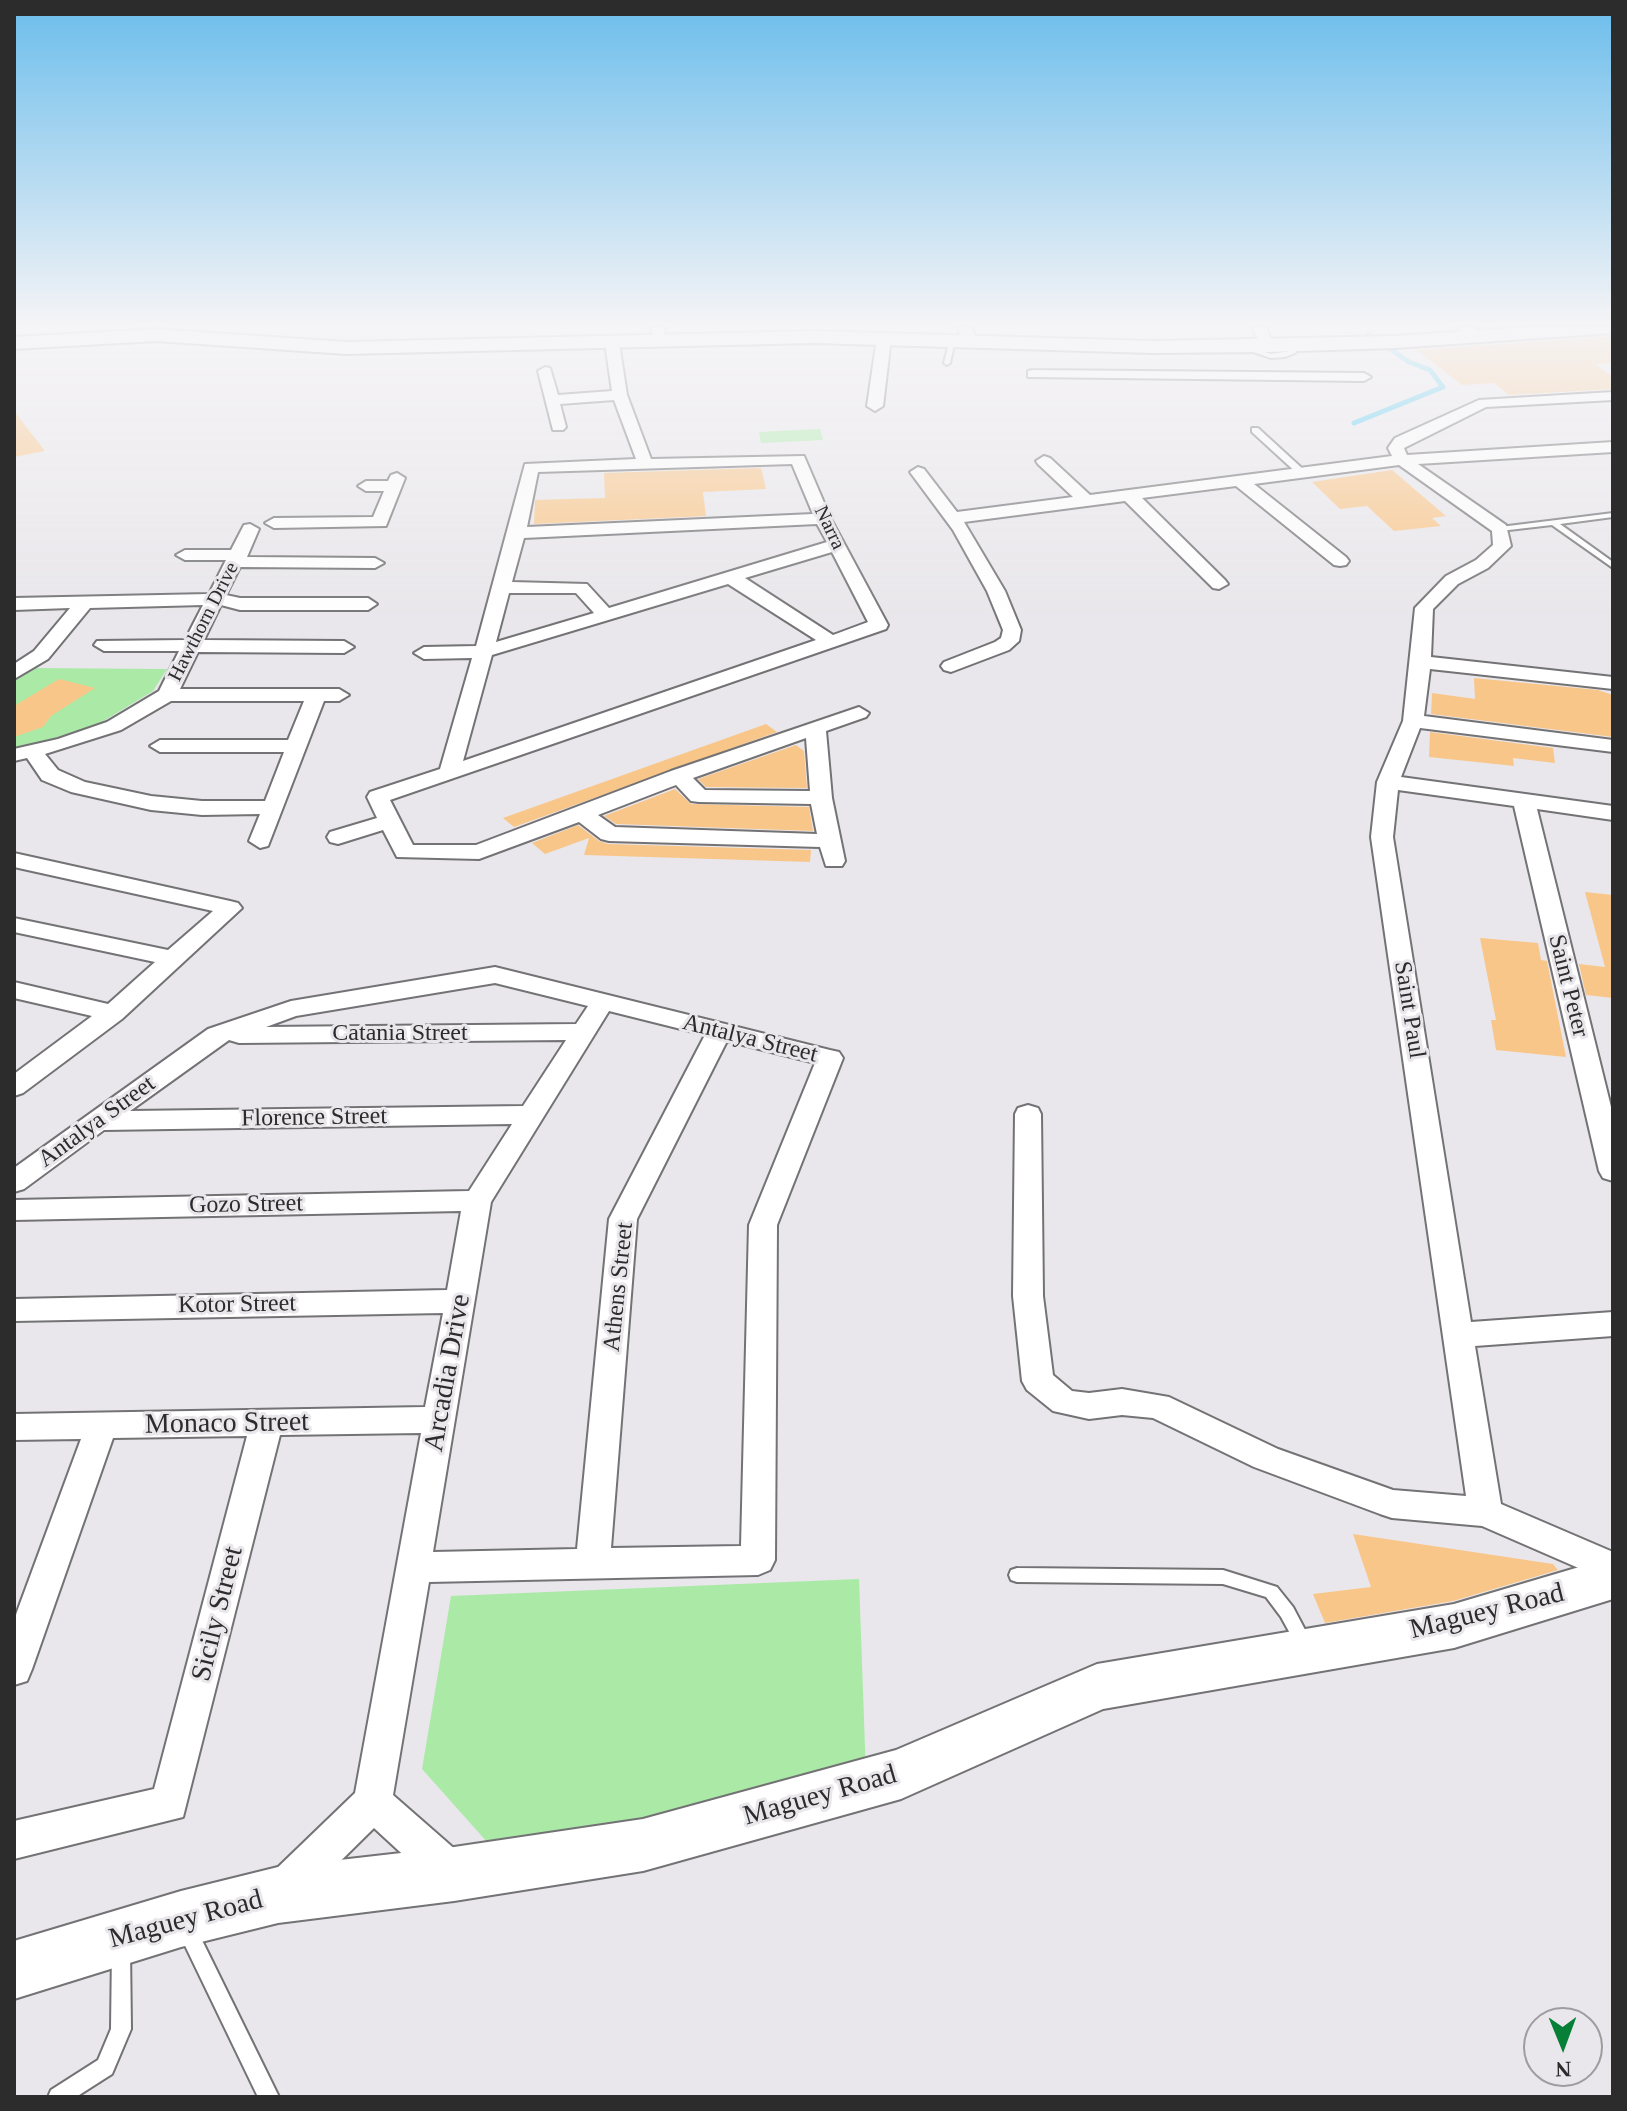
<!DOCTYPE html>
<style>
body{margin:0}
#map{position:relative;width:1627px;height:2111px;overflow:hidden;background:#e9e7eb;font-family:Georgia,serif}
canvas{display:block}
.frame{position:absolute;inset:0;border:16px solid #2c2c2d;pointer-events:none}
.north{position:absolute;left:1523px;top:2007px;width:80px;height:80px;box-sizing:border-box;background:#e9e7eb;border:2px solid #9d9c9f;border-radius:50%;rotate:179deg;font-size:22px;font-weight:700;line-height:32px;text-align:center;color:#2c2c2d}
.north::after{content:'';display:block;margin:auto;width:28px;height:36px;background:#077f37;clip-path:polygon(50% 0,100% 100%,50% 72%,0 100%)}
</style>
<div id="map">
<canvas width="1627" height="2111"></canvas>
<div class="frame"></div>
<div class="north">N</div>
</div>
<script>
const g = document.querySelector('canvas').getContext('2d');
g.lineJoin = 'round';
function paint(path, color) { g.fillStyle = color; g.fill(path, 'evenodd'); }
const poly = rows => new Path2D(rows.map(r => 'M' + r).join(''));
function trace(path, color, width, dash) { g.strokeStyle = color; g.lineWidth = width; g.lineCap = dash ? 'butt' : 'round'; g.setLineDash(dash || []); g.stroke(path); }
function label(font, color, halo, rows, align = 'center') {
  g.font = font + ' Georgia,serif'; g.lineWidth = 6; g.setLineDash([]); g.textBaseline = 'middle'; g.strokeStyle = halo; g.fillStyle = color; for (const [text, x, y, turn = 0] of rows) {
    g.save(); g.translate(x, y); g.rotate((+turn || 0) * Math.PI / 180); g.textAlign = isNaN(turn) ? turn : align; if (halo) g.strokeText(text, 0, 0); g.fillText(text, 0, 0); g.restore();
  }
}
paint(poly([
 [820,429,823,440,761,443,759,432],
 [31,668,167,669,153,691,92,728,54,741,14,749,14,680],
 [859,1579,866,1776,504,1861,422,1769,451,1596]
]), '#aaeaa6');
trace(poly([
 [1354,423,1443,387,1430,370,1409,362,1368,334]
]), '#50cbf3', 5);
paint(poly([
 [1613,336,1613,363,1595,364,1613,377,1613,389,1509,395,1494,383,1462,385,1417,350],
 [14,411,45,451,14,457],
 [761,468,766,489,703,492,706,516,534,524,535,500,605,498,604,473],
 [1392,470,1446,516,1432,518,1441,526,1394,531,1367,506,1340,509,1312,482],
 [1474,678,1598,690,1613,695,1613,737,1431,714,1432,693,1475,699],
 [59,679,95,688,51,716,43,727,14,737,14,706],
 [766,724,777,732,514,827,503,818],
 [1430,732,1553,748,1555,763,1513,758,1514,766,1429,757],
 [796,745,804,751,807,788,706,787,698,779],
 [675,789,691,804,809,807,813,831,616,824,604,816],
 [578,825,599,841,608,844,811,850,810,862,584,855,589,838,545,854,532,843],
 [1585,892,1613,895,1613,998,1586,995,1579,964,1605,967],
 [1480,938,1538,943,1541,960,1547,961,1566,1057,1496,1050,1491,1020,1496,1020],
 [1353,1534,1553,1564,1558,1570,1453,1601,1325,1623,1313,1594,1371,1587]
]), '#f9c689');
const lane = poly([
 [950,339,955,340,950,363,947,365,944,363,950,339],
 [1293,345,1298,346,1295,353,1285,357,1271,358,1239,347,1242,345,1271,354,1290,351,1293,345],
 [1252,428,1258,428,1305,471,1305,475,1299,475,1252,432,1252,428],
 [1613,513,1613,517,1560,524,1613,562,1613,568,1552,525,1500,531,1496,529,1500,527,1613,513],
 [1017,1568,1223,1570,1277,1587,1293,1607,1312,1643,1310,1648,1304,1650,1298,1648,1281,1617,1266,1597,1223,1584,1017,1582,1011,1580,1009,1575,1011,1570,1017,1568],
 [187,1922,194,1924,279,2097,258,2097,178,1931,180,1924,187,1922],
 [121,1940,128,1942,130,1949,131,2029,112,2074,76,2097,48,2097,51,2090,98,2060,111,2029,112,1949,114,1942,121,1940]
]);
const street = poly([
 [651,327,665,327,664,344,654,344,651,327],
 [957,327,971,327,978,341,976,344,966,344,957,327],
 [1252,327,1266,327,1274,346,1272,349,1262,349,1252,327],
 [1457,327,1473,327,1485,337,1473,340,1457,327],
 [884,334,891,338,883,406,875,411,867,406,877,338,884,334],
 [612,339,619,343,627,395,651,459,804,456,831,519,888,625,886,629,390,800,413,845,476,845,671,771,859,707,869,713,866,717,826,731,832,798,845,861,842,866,826,866,820,847,609,841,601,839,579,822,479,859,397,857,383,830,338,844,330,842,327,837,330,832,377,818,367,797,370,792,440,769,472,658,424,659,414,653,424,647,476,646,525,464,636,459,614,400,560,404,566,427,563,430,553,430,538,371,545,367,550,368,558,395,612,391,605,343,612,339],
 [792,464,813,514,527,527,538,472,792,464],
 [817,524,827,542,609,608,587,584,512,582,524,538,817,524],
 [832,552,868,622,833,635,745,578,832,552],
 [728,584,816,640,463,761,492,655,728,584],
 [509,593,576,593,594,613,496,642,509,593],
 [806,738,810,791,705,790,693,778,806,738],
 [676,785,691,801,699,802,811,804,817,834,615,827,598,815,676,785],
 [1033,370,1364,373,1371,377,1364,381,1028,377,1028,371,1033,370],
 [1613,392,1613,400,1486,407,1404,448,1407,455,1613,442,1613,452,1418,464,1506,525,1511,546,1488,568,1458,584,1433,609,1431,657,1613,677,1613,689,1430,669,1424,716,1613,740,1613,752,1420,728,1401,777,1613,806,1613,820,1537,809,1613,1115,1613,1181,1603,1178,1599,1171,1514,806,1398,790,1393,837,1471,1322,1613,1312,1613,1336,1475,1346,1501,1504,1613,1552,1613,1583,1482,1526,1392,1518,1380,1514,1254,1467,1153,1418,1122,1415,1089,1419,1053,1411,1027,1390,1022,1381,1013,1296,1015,1114,1018,1108,1028,1105,1038,1108,1041,1114,1043,1296,1053,1375,1072,1391,1089,1393,1122,1389,1169,1397,1278,1449,1393,1490,1466,1496,1371,837,1377,782,1403,721,1415,608,1446,576,1476,560,1493,545,1492,531,1399,465,1254,484,1346,557,1349,561,1346,565,1340,566,1334,565,1236,486,1142,498,1225,580,1228,584,1219,589,1213,588,1125,501,964,522,1005,591,1021,630,1019,641,1009,650,951,672,944,670,941,666,944,662,995,642,1001,638,1003,630,987,591,953,530,910,472,918,467,924,469,957,512,1073,497,1038,464,1036,461,1044,456,1050,458,1090,495,1392,456,1388,448,1395,438,1479,400,1613,392],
 [397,473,405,478,386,526,274,528,265,523,274,518,373,517,384,491,366,491,358,486,366,481,388,481,391,475,397,473],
 [250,524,259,529,247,557,375,558,384,563,375,568,240,567,226,595,240,598,368,598,377,604,368,610,240,610,221,605,204,640,344,641,354,647,344,653,198,652,180,689,339,689,349,695,339,701,324,701,268,846,260,848,249,841,260,814,202,815,151,810,71,792,42,780,27,758,14,761,14,749,58,739,107,722,159,691,179,651,104,651,94,645,97,641,185,640,203,605,90,608,48,659,14,679,14,664,34,651,70,608,14,610,14,598,209,594,226,560,185,560,176,555,185,550,231,550,244,525,250,524],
 [171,701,304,701,288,740,160,740,150,746,160,752,284,752,265,801,202,801,151,796,85,782,58,770,45,754,121,730,171,701],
 [14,853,230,901,238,903,242,908,122,1019,23,1093,14,1096,14,1074,92,1016,14,998,14,982,108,1004,155,962,14,932,14,918,168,950,213,911,14,867,14,853],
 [495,967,830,1050,839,1052,843,1058,777,1225,775,1560,770,1570,758,1575,429,1582,393,1795,465,1858,471,1872,465,1886,451,1892,437,1886,374,1828,301,1900,287,1906,273,1900,267,1886,273,1872,355,1793,421,1433,280,1435,183,1817,14,1859,14,1821,154,1789,247,1436,113,1438,32,1669,27,1681,14,1685,14,1620,81,1439,14,1440,14,1414,425,1407,443,1313,14,1321,14,1299,447,1290,461,1211,14,1220,14,1200,469,1191,512,1124,104,1130,24,1189,14,1192,14,1168,208,1029,291,1001,495,967],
 [495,983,588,1006,576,1024,266,1027,296,1016,495,983],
 [609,1011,705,1035,609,1219,577,1549,433,1552,491,1202,609,1011],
 [229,1040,239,1043,566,1040,523,1106,130,1111,229,1040],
 [727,1041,815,1063,749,1225,741,1546,611,1548,637,1219,727,1041]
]);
const secondary = poly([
 [1527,327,1613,327,1613,333,1395,348,1267,352,1153,353,814,343,346,354,156,341,14,349,14,337,156,329,346,342,814,331,1153,341,1395,336,1527,327],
 [1613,1557,1613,1599,1454,1648,1103,1709,901,1799,643,1871,454,1901,278,1923,181,1947,14,1999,14,1941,181,1891,278,1867,454,1847,643,1819,896,1750,1097,1664,1454,1604,1613,1557]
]);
trace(lane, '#737275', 4);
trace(street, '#737275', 4);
trace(secondary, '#737275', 4);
paint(lane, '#fff');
paint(street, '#fff');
paint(secondary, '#fff');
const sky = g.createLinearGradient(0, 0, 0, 623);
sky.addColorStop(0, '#6bbdec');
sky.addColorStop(0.52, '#f5f4f6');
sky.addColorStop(1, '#f5f4f600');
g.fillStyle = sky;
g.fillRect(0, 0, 1627, 623);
label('20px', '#2c2c2d', '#e9e7eb', [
 ["Narra",829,528,64],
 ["Hawthorn Drive",204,622,-63]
]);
label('24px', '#2c2c2d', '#e9e7eb', [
 ["Saint Peter",1568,986,76],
 ["Saint Paul",1409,1010,81],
 ["Catania Street",400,1034],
 ["Antalya Street",750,1039,14],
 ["Florence Street",314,1118,-1],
 ["Antalya Street",97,1122,-36],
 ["Gozo Street",246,1205,-1],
 ["Athens Street",619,1287,-84],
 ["Kotor Street",237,1305,-1]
]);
label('28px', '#2c2c2d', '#e9e7eb', [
 ["Arcadia Drive",448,1373,-80],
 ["Monaco Street",227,1424,-1],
 ["Maguey Road",1487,1612,-14],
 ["Sicily Street",218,1614,-76],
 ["Maguey Road",820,1796,-16],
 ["Maguey Road",186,1920,-15]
]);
</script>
